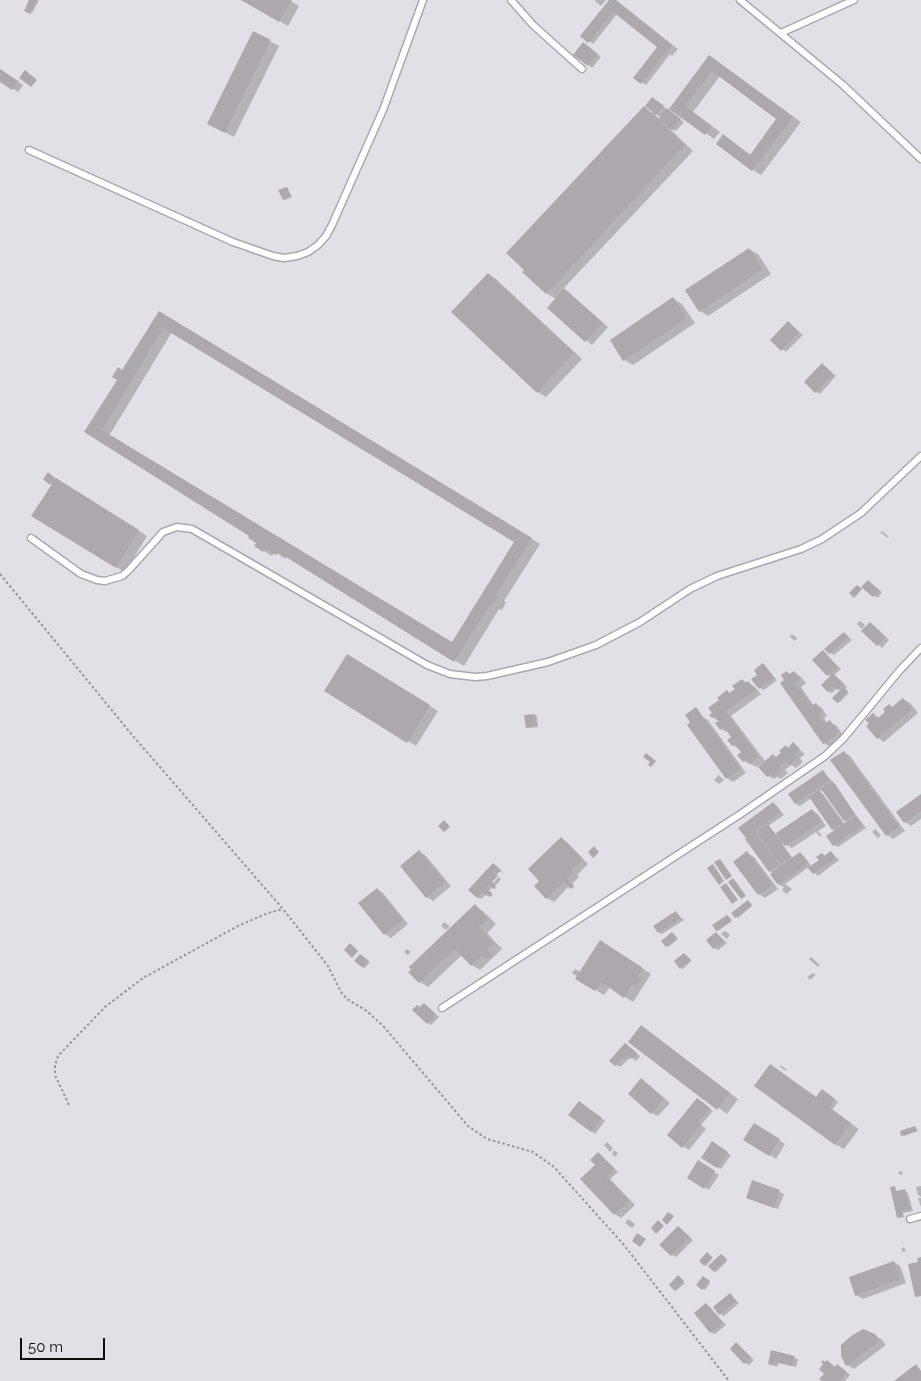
<!DOCTYPE html>
<style>
body{margin:0}
#map{position:relative;width:921px;height:1381px;overflow:hidden;background:#e0e0e6;font-family:Raleway,sans-serif}
canvas{display:block}
.scale{position:absolute;left:20px;top:1338px;width:85px;height:22px;box-sizing:border-box;border:2px solid #0d0d0f;border-top:0;padding-left:6px;font-size:15px;line-height:18px;white-space:nowrap;color:#0d0d0f;-webkit-text-stroke:4px #e0e0e6;paint-order:stroke}
</style>
<div id="map">
<canvas width="921" height="1381"></canvas>
<div class="scale">50 m</div>
</div>
<script>
const g = document.querySelector('canvas').getContext('2d');
g.lineJoin = 'round';
function paint(path, color) { g.fillStyle = color; g.fill(path, 'evenodd'); }
const poly = rows => new Path2D(rows.map(r => 'M' + r).join(''));
function trace(path, color, width, dash) { g.strokeStyle = color; g.lineWidth = width; g.lineCap = dash ? 'butt' : 'round'; g.setLineDash(dash || []); g.stroke(path); }
paint(poly([
 [30,0,39,0,32,13,25,10],
 [244,0,289,0,299,6,288,26],
 [596,0,606,0,601,6,595,1],
 [610,0,618,2,678,49,672,56,670,54,646,85,634,77,662,51,617,14,593,44,582,36],
 [253,33,279,46,234,137,217,128],
 [587,46,601,57,592,68,589,65],
 [710,56,801,122,761,175,753,170,723,136,751,155,778,119,720,76,693,112,720,132,714,139,671,108],
 [0,69,23,85,18,92,0,80],
 [656,101,684,122,676,131,670,129,693,151,563,289,570,294,608,327,592,345,548,308,556,299,546,293,644,108,653,113],
 [654,113,661,117,659,119],
 [287,188,292,197,285,200,284,199],
 [749,249,758,254,771,274,708,316,700,311],
 [488,274,496,279,582,359,546,397,538,392],
 [673,299,682,304,695,323,633,365,624,360],
 [159,313,540,544,504,601,506,602,502,610,499,609,464,666,287,556,285,559,275,552,272,556,264,551,255,546,258,542,251,535,86,432],
 [172,332,516,541,453,644,109,436],
 [789,323,803,335,786,352,772,340],
 [826,367,836,376,820,394,816,392],
 [49,474,147,536,125,572,116,567,53,485,45,479],
 [882,531,889,537,888,538,880,532],
 [868,581,882,592,878,598,874,596],
 [860,621,865,625,862,629,857,624],
 [874,626,889,640,882,648,863,631],
 [844,633,852,640,834,655,830,653],
 [792,634,797,638,795,641,790,637],
 [823,652,841,669,834,675,847,687,845,689,849,693,839,703,838,702,841,691,837,688,832,693,828,691,831,677,814,660],
 [356,660,438,711,416,746,408,741],
 [768,670,777,680,764,690,760,688,759,675],
 [787,672,790,675,794,672,800,676,806,683,801,687,814,706,816,704,822,708,827,716,824,718,828,724,830,722,837,726,844,737,830,747,824,743,786,680],
 [742,680,754,686,761,694,731,716,765,761,757,767,744,761,743,752,740,748,739,749,732,745,733,737,728,731,727,732,721,729,720,722,712,717,727,692,731,694,736,690],
 [903,699,910,703,918,713,884,742,878,738,873,715,880,718,887,712,890,705,893,708],
 [535,715,537,716,538,727,529,728,527,727],
 [703,717,708,720,746,773,733,782,727,778],
 [793,744,805,754,800,758,803,762,796,768,791,765,785,770,788,773,781,779,777,777,774,779,768,776,773,755,777,758,783,753,786,747,789,748],
 [844,752,850,756,905,831,893,839,887,835],
 [823,772,836,785,857,817,866,828,838,847,834,845,836,831,833,829,811,798,800,806,796,804],
 [823,789,845,821,848,822,845,824,823,794,820,792],
 [719,775,724,780,719,784,714,780],
 [921,795,921,819,911,826,905,822,898,812],
 [773,804,777,806,784,815,768,826,776,834,812,810,818,814,826,826,818,831,822,836,819,836,816,832,792,848,782,843,793,859,800,854,804,856,812,867,820,860,822,854,826,857,832,853,839,860,818,876,809,867,785,884,792,889,787,894,782,890,784,887,778,884,774,873,770,871,740,828],
 [875,829,881,835,878,838,872,832],
 [561,839,567,842,588,864,577,875,579,877,572,884,574,887,572,889,569,886,554,902,547,898,536,886,541,881],
 [419,852,425,855,451,886,433,901,427,897],
 [747,853,754,857,778,889,765,898,759,894],
 [494,864,497,867,504,873,502,874,503,873,501,871,499,872,489,884,492,884,499,877,501,879,495,886,496,888,495,889,493,887,489,891,493,895,491,897,487,894,481,899,477,897],
 [377,889,383,893,408,924,391,938,385,934],
 [749,902,752,906,738,918,736,917],
 [475,906,483,911,496,924,487,933,502,949,480,970,472,965,462,955,428,987,420,982],
 [676,913,684,920,662,934,658,932],
 [727,916,732,921,718,931,717,930],
 [444,922,450,926,446,930,441,926],
 [725,931,730,935,727,939,721,934],
 [673,933,678,939,668,947,667,946],
 [716,933,727,943,718,950,714,948],
 [609,947,651,974,633,1002,610,987,604,995,577,978,578,977,572,973,575,969,581,972],
 [407,949,411,952,408,955,404,952],
 [686,955,691,961,683,969,681,968],
 [361,956,370,962,365,968,356,961],
 [811,957,820,965,818,967,809,959],
 [813,973,816,975,810,980,807,977],
 [425,1004,439,1017,431,1025,428,1023,421,1008],
 [642,1027,738,1099,727,1114,630,1041],
 [629,1047,640,1056,636,1061,631,1057,620,1067,616,1065],
 [781,1065,787,1070,786,1071,780,1067],
 [771,1066,817,1098,826,1093,838,1102,832,1110,859,1129,844,1149,835,1144],
 [647,1084,670,1103,658,1116,652,1113],
 [701,1101,713,1111,701,1125,706,1129,689,1150,683,1146],
 [583,1105,605,1121,595,1134,591,1131],
 [754,1124,785,1144,776,1159,745,1140],
 [915,1127,918,1131,904,1136,902,1136],
 [607,1142,613,1148,610,1152,604,1145],
 [713,1143,731,1155,721,1169,717,1167],
 [614,1150,618,1153,615,1157,612,1154],
 [599,1154,618,1172,610,1179,635,1205,621,1218,615,1214,582,1179,595,1167],
 [699,1162,719,1175,709,1190,689,1177],
 [901,1171,903,1174,900,1175,898,1172],
 [753,1182,784,1194,778,1209,751,1199],
 [921,1186,921,1197,918,1195,916,1187],
 [895,1187,897,1192,904,1190,908,1193,913,1211,903,1213,904,1217,898,1217],
 [918,1198,921,1198,921,1207],
 [628,1219,635,1224,632,1228,625,1223],
 [678,1227,693,1240,676,1257,672,1255],
 [903,1247,906,1250,904,1252,901,1250],
 [707,1254,713,1258,706,1266,700,1261],
 [723,1256,727,1261,716,1272,715,1271],
 [894,1262,900,1266,906,1283,863,1299,856,1295],
 [679,1278,685,1283,677,1290,676,1289],
 [704,1278,710,1283,705,1290,698,1285],
 [730,1294,739,1303,724,1316,720,1314],
 [706,1304,710,1307,726,1325,715,1334,711,1332],
 [874,1335,881,1339,886,1345,854,1369,847,1365,842,1355],
 [737,1344,754,1360,749,1365,745,1363],
 [772,1351,798,1359,796,1367,778,1363,777,1367,769,1364],
 [836,1368,841,1368,850,1375,845,1381,824,1381,825,1373]
]), '#0003');
paint(poly([
 [29,0,37,0,30,14,24,11],
 [241,0,292,0,279,22],
 [609,0,616,0,672,45,641,84,633,78,657,47,613,12,588,43,580,36],
 [253,31,271,40,225,133,207,124],
 [583,42,598,54,588,66,573,55],
 [709,55,793,117,752,171,716,144,723,134,750,155,776,119,712,71,685,106,712,126,705,135,669,109],
 [0,69,18,81,12,90,0,82],
 [25,70,37,80,31,87,19,78],
 [652,97,664,106,656,115,645,106],
 [644,106,685,145,546,294,522,272,524,270,506,253],
 [667,108,681,119,672,130,658,119],
 [287,187,291,196,283,200,278,190],
 [749,248,763,269,699,312,685,290],
 [488,273,574,353,537,393,451,312],
 [564,288,603,323,585,342,547,308],
 [673,297,687,318,623,361,610,340],
 [159,311,532,538,496,595,499,596,492,606,490,605,454,662,278,552,276,555,265,548,263,552,254,546,256,543,248,538,249,536,84,432,117,380,112,377,118,367,122,370],
 [163,328,514,542,452,642,102,430],
 [788,321,799,332,781,351,770,340],
 [822,363,833,374,815,393,804,382],
 [48,472,55,478,50,485,43,479],
 [56,478,139,530,116,568,31,516],
 [868,580,879,590,873,597,861,587],
 [857,585,862,589,854,598,849,593],
 [870,622,886,637,877,646,861,631],
 [844,632,849,637,829,654,824,649],
 [823,650,838,667,827,676,812,660],
 [347,654,430,705,407,743,324,691],
 [763,663,774,677,759,689,751,679,757,675,754,670],
 [787,671,789,674,794,671,800,679,795,683,811,706,816,703,822,712,818,714,825,724,830,720,839,733,823,744,780,683,784,680,781,675],
 [833,673,844,684,837,690,834,686,828,692,821,685],
 [742,679,745,683,748,681,755,690,726,712,759,757,749,764,746,760,743,762,737,755,741,752,735,744,732,746,727,740,731,737,724,727,720,730,715,723,719,721,715,716,712,718,709,715,712,713,708,708,719,700,717,698,727,690,729,693,735,689,732,686],
 [843,687,848,691,837,703,832,698],
 [903,698,912,709,877,739,866,726,869,723,865,720,873,713,878,718,885,712,883,709,889,704,892,707],
 [696,707,740,769,726,779,687,725,690,722,685,715],
 [535,714,537,726,526,728,524,715],
 [793,742,800,749,794,754,798,758,789,765,786,761,780,766,782,769,774,777,771,773,767,777,758,767,773,754,776,757,781,753,779,751,786,745,788,748],
 [844,751,899,827,886,836,830,760],
 [646,753,656,761,651,767,648,765,650,762,643,757],
 [823,770,830,780,795,804,788,794],
 [832,781,855,814,844,821,821,789],
 [819,790,842,823,832,830,809,797],
 [921,794,921,811,904,823,896,812],
 [773,802,781,812,746,838,738,828],
 [812,809,821,822,785,846,776,833],
 [856,815,863,825,833,846,826,836],
 [444,820,450,827,444,832,438,826],
 [768,824,791,857,780,864,757,832],
 [755,832,779,864,769,872,745,839],
 [561,837,583,859,571,871,573,873,567,879,574,885,570,889,564,882,546,899,534,886,539,881,528,869],
 [594,846,599,852,593,858,588,852],
 [419,850,445,882,426,898,400,866],
 [747,851,772,885,758,895,733,862],
 [831,851,836,858,813,874,808,868,819,860,816,857,822,853,824,856],
 [800,852,808,863,778,885,770,874],
 [720,859,732,876,726,880,714,862],
 [493,863,501,870,498,873,495,870,493,872,498,876,492,882,496,886,493,889,489,885,486,888,492,893,489,897,483,892,477,898,468,890],
 [713,864,724,881,719,885,707,868],
 [733,878,746,896,741,899,728,882],
 [726,883,738,900,732,904,720,887],
 [377,888,403,920,384,935,358,903],
 [748,900,752,905,735,918,731,913],
 [475,904,488,919,479,927,494,943,487,950,492,954,487,959,482,955,471,966,455,949,419,983,408,972,411,970,409,967],
 [676,911,681,918,658,933,653,926],
 [727,915,732,920,716,931,712,925],
 [672,932,677,938,666,947,661,941],
 [716,932,724,941,713,949,706,940],
 [600,940,643,968,638,976,641,979,636,987,632,985,624,998,601,982,595,991,575,979],
 [350,943,358,951,352,958,344,950],
 [684,953,691,960,680,969,674,961],
 [360,954,369,961,363,968,354,961],
 [424,1003,436,1014,427,1024,412,1010,417,1005,420,1007],
 [641,1025,730,1093,717,1110,628,1042],
 [625,1043,637,1053,632,1059,627,1055,615,1066,609,1061],
 [770,1064,816,1097,822,1089,835,1099,829,1107,851,1123,835,1145,754,1086],
 [641,1078,664,1098,651,1114,628,1094],
 [697,1098,710,1108,698,1122,701,1125,682,1148,667,1135],
 [579,1101,602,1118,591,1132,568,1115],
 [754,1123,780,1139,769,1156,743,1140],
 [915,1126,917,1131,901,1136,900,1131],
 [712,1141,728,1152,717,1168,701,1158],
 [598,1152,615,1169,607,1177,629,1201,614,1215,580,1179,595,1165,590,1160],
 [698,1160,715,1171,704,1189,687,1178],
 [752,1180,780,1190,774,1208,746,1198],
 [895,1186,896,1191,905,1189,910,1209,902,1211,903,1217,897,1218,890,1187],
 [668,1212,674,1216,667,1225,662,1220],
 [658,1220,664,1226,656,1234,651,1228],
 [678,1226,690,1237,671,1256,659,1245],
 [637,1233,646,1239,640,1247,632,1241],
 [707,1252,712,1257,704,1266,699,1261],
 [721,1254,727,1259,714,1272,708,1266],
 [921,1257,921,1296,915,1297,908,1264,918,1262,917,1258],
 [894,1261,900,1279,855,1296,849,1277],
 [678,1275,684,1281,675,1291,669,1285],
 [703,1276,710,1281,702,1290,696,1285],
 [730,1293,736,1301,719,1315,713,1307],
 [706,1303,723,1323,710,1333,694,1313],
 [863,1329,875,1334,880,1341,846,1366,841,1356,841,1345,851,1336],
 [736,1342,751,1357,744,1364,730,1349],
 [771,1350,795,1356,792,1366,774,1362,773,1365,768,1364],
 [823,1360,825,1362,827,1360,835,1367,837,1364,847,1372,840,1381,822,1381,819,1379,824,1374,819,1369,823,1364,821,1362],
 [916,1364,921,1371,921,1381,894,1381]
]), '#ada8ad');
const lane = poly([
 [511,0,533,25,582,69],
 [740,0,843,85,921,159],
 [781,33,854,0],
 [29,150,233,242,273,256,284,258,297,256,308,252,318,245,326,236,332,225,383,110,423,0],
 [31,538,81,574,97,580,105,581,122,576,128,571,163,532,177,527,192,529,427,665,450,674,475,677,487,676,548,662,596,645,640,622,690,589,717,576,801,549,822,539,861,513,921,456],
 [442,1008,742,813,825,756,843,739,900,670,921,648],
 [910,1219,921,1216]
]);
trace(lane, '#a9a8af', 9);
trace(poly([
 [0,574,133,736,283,909,328,966,341,992,347,999,367,1011,384,1027,468,1126,487,1139,533,1152,554,1167,624,1245,729,1381],
 [69,1105,55,1075,55,1065,58,1056,105,1007,143,978,238,926,268,913,283,909]
]), '#949498', 2, [2.5, 2.5]);
trace(lane, '#fff', 6);
</script>
